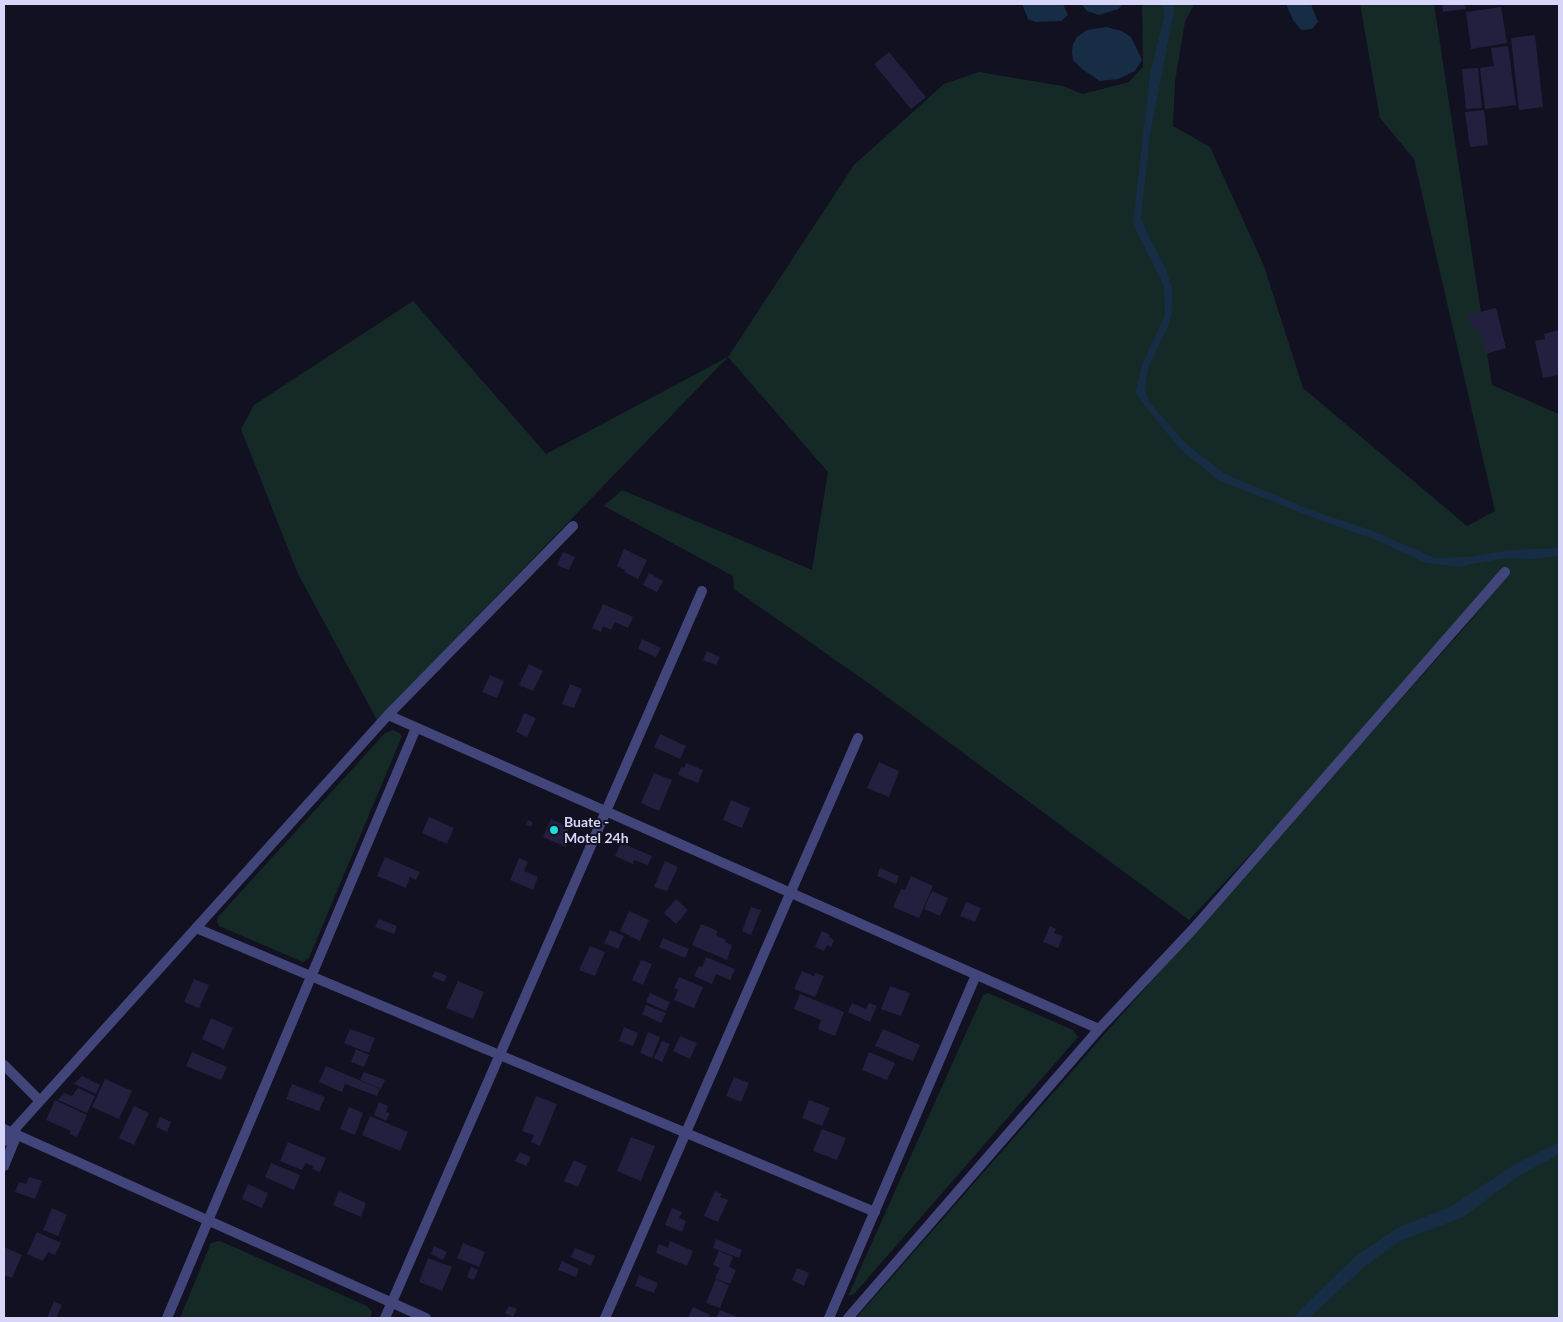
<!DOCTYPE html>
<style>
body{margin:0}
#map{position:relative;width:1563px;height:1322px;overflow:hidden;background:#121121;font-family:Lato,sans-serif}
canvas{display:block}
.frame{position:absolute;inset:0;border:5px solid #d7d6f9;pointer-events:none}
</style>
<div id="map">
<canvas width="1563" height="1322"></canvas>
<div class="frame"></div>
</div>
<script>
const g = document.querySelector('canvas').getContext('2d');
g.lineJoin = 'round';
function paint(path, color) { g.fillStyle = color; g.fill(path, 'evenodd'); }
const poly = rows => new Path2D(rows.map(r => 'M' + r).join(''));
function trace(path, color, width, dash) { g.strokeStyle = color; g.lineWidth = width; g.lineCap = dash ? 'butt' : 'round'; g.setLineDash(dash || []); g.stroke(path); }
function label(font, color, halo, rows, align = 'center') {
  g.font = font + ' Lato,sans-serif'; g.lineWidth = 4; g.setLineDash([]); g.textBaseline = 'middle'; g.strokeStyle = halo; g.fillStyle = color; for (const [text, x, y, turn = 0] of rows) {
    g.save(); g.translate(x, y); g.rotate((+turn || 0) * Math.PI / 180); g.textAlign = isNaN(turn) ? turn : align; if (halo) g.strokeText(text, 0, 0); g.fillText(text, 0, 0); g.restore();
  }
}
paint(poly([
 [1142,4,1194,4,1185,22,1175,81,1173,126,1210,147,1264,266,1303,388,1467,526,1495,511,1414,159,1380,118,1360,4,1434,4,1492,385,1559,414,1559,1318,856,1318,1102,1037,1488,601,1189,920,874,687,734,589,733,576,604,506,622,490,812,570,828,472,728,357,377,720,298,574,241,429,254,405,413,301,546,454,728,357,854,165,944,84,979,72,1062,86,1083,94,1129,82,1143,67],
 [393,730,399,733,402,736,309,958,303,962,219,926,217,921,218,917,385,733],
 [988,993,1073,1030,1078,1037,854,1294,848,1296,983,995],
 [220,1241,367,1306,372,1312,370,1318,180,1318,211,1243]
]), '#152a27');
paint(poly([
 [1022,4,1063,4,1068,15,1061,21,1035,22,1028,19],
 [1081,4,1123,4,1118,9,1099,15,1087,11],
 [1163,4,1173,4,1174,11,1150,135,1141,218,1149,237,1166,269,1173,292,1172,311,1169,324,1148,368,1145,389,1149,402,1186,444,1225,474,1316,512,1373,531,1434,558,1468,557,1510,550,1559,548,1559,556,1535,559,1509,558,1472,564,1460,567,1426,563,1374,539,1322,521,1218,480,1179,448,1135,393,1142,365,1165,315,1164,286,1133,224,1150,74,1164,18],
 [1286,4,1311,4,1318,22,1312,29,1301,30,1293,20],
 [1106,27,1122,31,1131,37,1142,60,1135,71,1118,79,1100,81,1082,69,1073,60,1072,51,1073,44,1077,37,1087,30],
 [1559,1142,1559,1154,1517,1177,1463,1217,1398,1242,1364,1267,1309,1318,1294,1318,1300,1310,1355,1257,1397,1228,1450,1207,1517,1163]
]), '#162d45');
paint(poly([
 [1442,4,1465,4,1466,9,1443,12],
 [1501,7,1507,43,1471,49,1466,12],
 [1535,35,1543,107,1519,110,1511,38],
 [1508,46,1516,105,1485,109,1480,68,1494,66,1491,48],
 [889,52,926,97,911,109,874,64],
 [1478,68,1482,108,1466,109,1462,69],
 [1484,110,1488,145,1470,147,1465,112],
 [1496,308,1506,348,1486,354,1479,328,1472,330,1468,315],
 [1559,330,1559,375,1543,378,1535,341,1545,339,1544,334],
 [624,549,647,560,638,579,624,572,625,570,617,566],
 [563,552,575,557,569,570,557,565],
 [649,573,663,581,657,592,643,585],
 [603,604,633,617,628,628,615,622,611,630,603,626,601,632,592,628],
 [642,639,661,648,656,657,638,649],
 [707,651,720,657,716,665,703,660],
 [529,664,543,671,533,691,519,685],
 [490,675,504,681,497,698,482,692],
 [570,684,582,689,574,708,562,704],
 [524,713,536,718,527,737,516,732],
 [660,734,686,746,680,759,654,747],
 [879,762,899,771,889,797,867,788],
 [686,763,703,770,698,783,678,775,681,767,684,768],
 [654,773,672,780,659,811,641,803],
 [731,800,750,808,742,828,723,820],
 [429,817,454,828,447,844,422,833],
 [551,819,569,827,566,836,570,838,566,847,543,837],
 [528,820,533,822,531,827,526,824],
 [621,843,652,856,648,865,634,860,633,864,615,856],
 [385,857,420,872,416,880,410,877,406,888,377,876],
 [519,858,528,862,524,871,538,877,533,890,510,880],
 [665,861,678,867,667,891,654,887],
 [880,868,899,876,896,884,877,876],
 [911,876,933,886,919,918,893,907,901,889,905,890],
 [932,891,948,898,940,916,924,909],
 [676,899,688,910,676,924,664,913],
 [966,902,981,908,975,922,960,916],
 [751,907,761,910,751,935,742,931],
 [629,911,649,920,640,941,620,931],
 [379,919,397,926,394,934,375,927],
 [701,924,718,931,716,935,726,940,725,942,732,945,727,960,692,945],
 [1050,926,1056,929,1054,933,1063,936,1058,948,1043,942],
 [610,930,624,936,618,949,604,943],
 [822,931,830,935,829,937,834,940,831,947,827,945,824,951,815,947],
 [663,938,689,949,685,958,659,947],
 [590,946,605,952,595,976,579,970],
 [706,957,735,969,730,980,716,974,712,984,694,976,699,966,702,967],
 [641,960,652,964,643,985,632,980],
 [435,971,447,976,444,982,432,977],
 [802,971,814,976,815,973,824,976,815,997,794,989],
 [679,977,703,987,694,1008,674,1000,678,990,674,988],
 [194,979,209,985,199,1008,184,1002],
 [458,981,484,992,473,1019,446,1008],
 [890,986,910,993,901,1016,881,1009],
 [650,993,670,1002,666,1011,646,1002],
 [800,994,844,1012,835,1036,818,1029,821,1020,794,1009],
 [852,1003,866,1009,869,1003,877,1006,870,1022,848,1012],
 [646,1005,666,1013,661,1023,642,1014],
 [211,1018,233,1028,224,1049,202,1039],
 [624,1027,638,1033,633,1046,619,1041],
 [350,1029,375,1038,369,1053,344,1043],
 [883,1029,920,1045,913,1061,875,1046],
 [648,1032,660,1037,652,1058,640,1053],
 [680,1036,697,1043,690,1059,673,1051],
 [662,1041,670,1044,662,1062,654,1058],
 [356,1049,369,1055,364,1067,351,1062],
 [192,1052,227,1067,221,1080,186,1066],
 [869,1052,895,1063,887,1080,862,1070],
 [326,1066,380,1089,377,1096,345,1084,342,1092,319,1082],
 [364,1072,385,1080,381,1089,360,1080],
 [82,1076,100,1085,96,1094,74,1084],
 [734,1077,749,1083,741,1102,726,1096],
 [105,1079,132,1091,119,1119,92,1107],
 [292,1084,325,1097,319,1111,286,1099],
 [78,1088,95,1096,87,1113,58,1100,64,1093,72,1096],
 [536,1096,557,1104,540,1146,531,1142,534,1135,522,1131],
 [55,1100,87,1115,77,1137,69,1134,71,1131,46,1120],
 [809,1100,830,1108,822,1126,802,1118],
 [379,1102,388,1106,386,1112,390,1113,386,1121,374,1115],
 [134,1106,149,1113,134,1145,119,1138],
 [349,1107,363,1113,355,1135,340,1129],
 [370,1116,408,1132,400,1151,362,1135],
 [160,1117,171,1122,167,1132,156,1127],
 [822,1129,846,1138,837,1160,813,1151],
 [631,1137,655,1146,641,1181,617,1171],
 [288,1142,326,1158,320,1172,312,1169,314,1166,306,1163,302,1170,280,1161],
 [520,1152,531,1157,526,1166,515,1161],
 [574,1160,587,1166,578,1187,564,1181],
 [271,1163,300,1175,294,1190,265,1177],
 [29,1177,42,1181,35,1199,15,1192,19,1182,26,1184],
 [248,1184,268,1193,262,1208,242,1199],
 [339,1191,366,1203,361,1217,333,1205],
 [715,1191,722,1194,720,1197,728,1200,718,1222,704,1216],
 [52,1208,67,1215,58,1236,43,1230],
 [672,1208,682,1212,679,1218,686,1221,682,1232,665,1225],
 [37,1232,61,1243,55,1255,48,1252,43,1261,27,1254],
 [716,1239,742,1250,739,1258,713,1248],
 [670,1241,693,1251,687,1266,656,1253,659,1244,668,1248],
 [463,1243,485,1252,479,1267,457,1258],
 [434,1246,447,1252,443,1260,431,1254],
 [4,1247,22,1255,12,1278,4,1275],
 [575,1248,595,1256,591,1266,571,1257],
 [719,1251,733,1257,729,1267,736,1270,730,1284,715,1278,720,1268,713,1265],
 [428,1258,452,1267,442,1291,419,1282],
 [562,1261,579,1269,576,1277,558,1270],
 [471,1267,478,1270,474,1280,467,1277],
 [797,1268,809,1273,804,1286,792,1280],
 [639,1275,658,1283,654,1293,635,1286],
 [716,1279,729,1285,720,1308,706,1303],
 [54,1301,62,1305,56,1318,47,1318],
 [509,1306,517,1309,513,1317,505,1313],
 [693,1307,710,1315,708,1318,688,1318],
 [720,1310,740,1318,716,1318]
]), '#231f3f');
trace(poly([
 [388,715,1099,1029],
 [196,928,875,1212],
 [4,1065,40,1101],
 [4,1129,426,1318],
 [4,1141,388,715,573,526],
 [4,1166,17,1134],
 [167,1318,416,728],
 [385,1318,702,591],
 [605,1318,858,738],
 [829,1318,976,975],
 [848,1318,1099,1029,1193,929,1505,572]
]), '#42457a', 10);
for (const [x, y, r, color] of [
 [554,830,5,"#1fdcdd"]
]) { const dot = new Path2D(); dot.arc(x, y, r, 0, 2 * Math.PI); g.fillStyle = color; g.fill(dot); trace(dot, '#121121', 2); }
label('bold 14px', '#d7d6f9', '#121121', [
 ["Buate -",564,822],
 ["Motel 24h",564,838]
], 'left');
</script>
